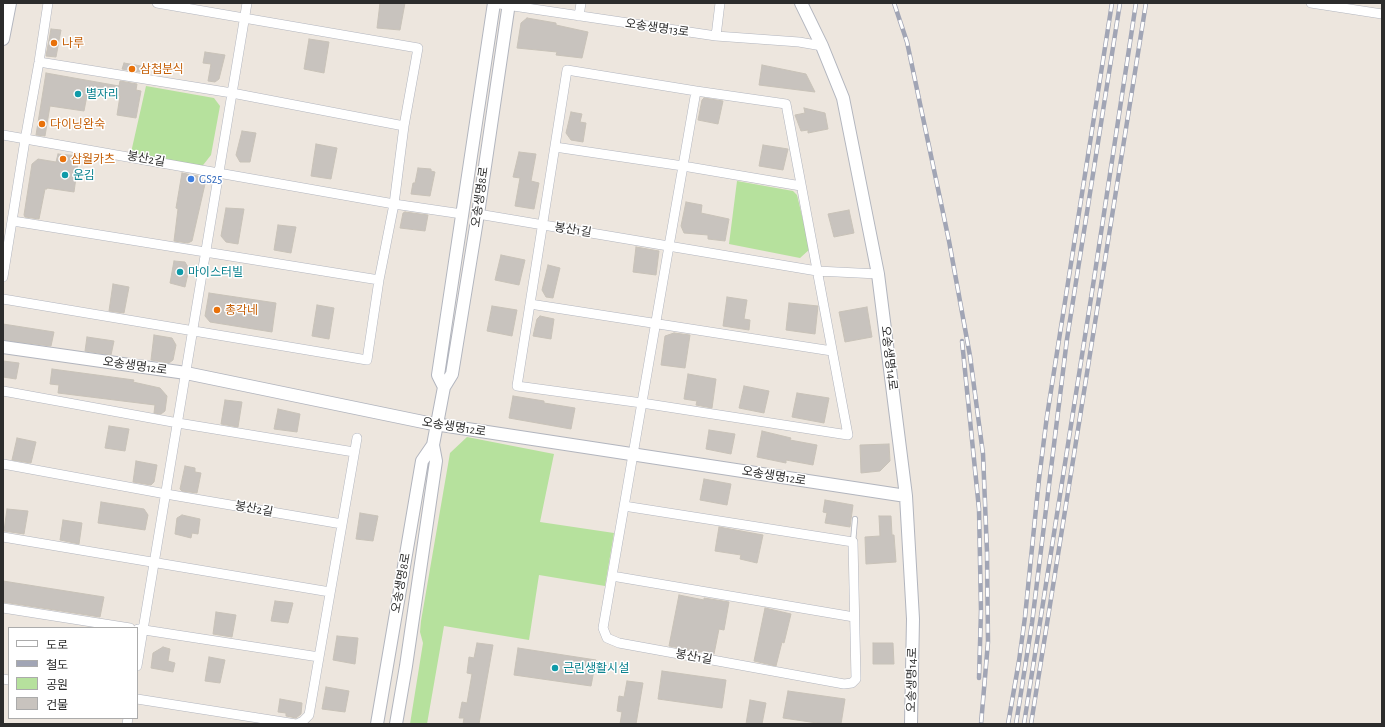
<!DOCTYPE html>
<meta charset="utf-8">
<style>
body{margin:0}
#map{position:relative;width:1385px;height:727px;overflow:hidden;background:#ede6de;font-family:"Alegreya Sans","Noto Sans KR",sans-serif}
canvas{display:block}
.frame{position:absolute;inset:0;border:4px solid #2c2c2c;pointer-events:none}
.legend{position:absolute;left:8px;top:627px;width:130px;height:92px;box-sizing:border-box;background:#fff;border:1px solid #ababab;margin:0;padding:5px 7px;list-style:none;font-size:12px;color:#2c2c2c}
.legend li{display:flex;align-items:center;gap:8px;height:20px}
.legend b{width:20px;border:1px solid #ababab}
</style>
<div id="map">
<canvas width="1385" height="727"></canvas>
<div class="frame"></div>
<ul class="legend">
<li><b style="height:5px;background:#fff"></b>도로</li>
<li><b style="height:5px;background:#a1a5b5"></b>철도</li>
<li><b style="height:11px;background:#b6e19d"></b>공원</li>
<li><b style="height:11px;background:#c8c3be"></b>건물</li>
</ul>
</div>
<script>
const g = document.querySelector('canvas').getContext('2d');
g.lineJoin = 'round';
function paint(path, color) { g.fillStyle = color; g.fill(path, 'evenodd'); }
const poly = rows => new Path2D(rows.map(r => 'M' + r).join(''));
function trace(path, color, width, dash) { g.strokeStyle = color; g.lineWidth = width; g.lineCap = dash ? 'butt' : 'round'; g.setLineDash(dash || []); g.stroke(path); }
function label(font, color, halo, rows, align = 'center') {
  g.font = font + ' "Alegreya Sans","Noto Sans KR",sans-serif'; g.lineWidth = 3; g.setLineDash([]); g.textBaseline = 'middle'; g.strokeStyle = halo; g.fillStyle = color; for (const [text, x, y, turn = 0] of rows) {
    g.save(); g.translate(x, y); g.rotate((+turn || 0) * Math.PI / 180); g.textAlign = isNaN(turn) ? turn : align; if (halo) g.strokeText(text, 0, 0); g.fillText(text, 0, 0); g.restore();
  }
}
paint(poly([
 [146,86,214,98,220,106,211,155,200,169,130,157],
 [737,181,793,191,797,195,810,249,800,258,729,244],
 [467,437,554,454,540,522,614,533,605,586,539,575,529,640,444,626,427,724,410,724,423,643,420,632,421,621,450,453]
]), '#b6e19d');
const building = poly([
 [380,3,405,3,400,30,377,28,380,3],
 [527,18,556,23,556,25,588,32,582,58,556,55,557,52,517,48,521,23,527,18],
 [51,29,61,30,56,57,46,56,51,29],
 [309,39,329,42,324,73,304,69,309,39],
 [205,52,225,55,219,79,215,82,208,81,211,64,203,63,205,52],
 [124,63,141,66,140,72,122,69,124,63],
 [762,65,806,74,815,92,759,85,762,65],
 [46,73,119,86,120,81,137,84,136,90,141,91,136,118,117,115,120,96,88,90,84,111,50,106,45,136,36,135,46,73],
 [704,98,723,101,718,124,698,120,702,100,704,98],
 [804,108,825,113,828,129,808,133,808,130,801,131,795,115,805,113,804,108],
 [571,112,582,114,580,122,586,123,583,142,571,140,566,133,571,112],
 [242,131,256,133,250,162,240,162,236,155,242,131],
 [316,144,337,148,331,179,311,176,316,144],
 [763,145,788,149,783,170,759,166,763,145],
 [519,152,536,154,531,181,539,183,534,209,515,206,520,178,513,177,519,152],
 [58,154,79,156,74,192,47,188,47,189,45,189,39,219,25,217,24,215,32,164,38,159,56,162,58,154],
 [418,168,431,169,431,171,435,172,430,196,411,194,413,183,415,183,418,168],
 [182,173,198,176,205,184,192,241,188,243,174,241,178,209,176,208,182,173],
 [686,202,702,205,701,213,729,219,725,241,708,239,708,235,684,233,681,226,686,202],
 [226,208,244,209,238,244,226,242,221,236,226,208],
 [849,210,854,233,834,237,828,214,849,210],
 [405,212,428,215,425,231,400,228,403,213,405,212],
 [278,225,296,227,291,253,274,250,278,225],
 [636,247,659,251,656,275,633,272,636,247],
 [501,255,525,260,519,285,495,280,501,255],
 [174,261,185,262,189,269,185,287,170,283,174,261],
 [548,265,560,268,553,298,546,297,542,290,548,265],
 [113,284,129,287,124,313,109,311,113,284],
 [209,293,276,303,272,332,210,322,205,316,209,293],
 [727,297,747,300,744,319,750,320,749,330,723,326,727,297],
 [789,303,818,306,815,334,786,330,789,303],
 [317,305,334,308,329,339,312,336,317,305],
 [492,306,517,310,512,336,487,331,492,306],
 [867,307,872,337,845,342,839,312,867,307],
 [540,316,554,319,551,339,533,336,537,319,540,316],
 [3,324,54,332,51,346,3,340,3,324],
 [674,333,690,335,685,368,661,365,665,336,674,333],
 [154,335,172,338,176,345,173,360,169,363,151,360,154,335],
 [87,337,114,341,111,355,85,351,87,337],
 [3,361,19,363,16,379,3,377,3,361],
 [52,369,134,380,133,382,160,388,167,396,165,411,161,414,154,413,155,405,58,393,59,385,50,384,52,369],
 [688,374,716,379,712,408,696,405,697,401,684,399,688,374],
 [744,386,769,391,764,413,739,408,744,386],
 [797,393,829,398,824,423,792,417,797,393],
 [513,396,544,401,544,403,575,408,571,429,509,418,513,396],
 [225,400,242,402,238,427,221,424,225,400],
 [278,409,300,414,297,432,274,429,278,409],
 [109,426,129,429,125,451,105,448,109,426],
 [709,430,735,434,731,454,706,449,709,430],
 [762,431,791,438,790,440,817,445,813,465,786,460,786,463,757,457,762,431],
 [17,438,36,442,31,463,12,460,17,438],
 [889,444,890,461,880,471,861,473,860,445,889,444],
 [136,461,157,465,154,482,151,485,133,482,136,461],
 [185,466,195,468,195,472,201,473,197,493,182,491,180,489,185,466],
 [704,479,731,484,727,505,700,500,704,479],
 [825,500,853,505,850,527,825,523,827,513,823,512,825,500],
 [101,502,144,509,148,515,145,530,98,523,101,502],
 [7,509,28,511,24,534,4,531,7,509],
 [360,513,378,516,373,541,356,539,360,513],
 [182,515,200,519,198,534,192,533,191,538,175,534,177,518,182,515],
 [879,516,891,516,892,535,894,535,896,562,866,564,865,537,880,536,879,516],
 [63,520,82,523,79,544,60,540,63,520],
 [719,527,763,535,757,563,740,559,741,555,715,551,719,527],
 [3,581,104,597,100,617,3,602,3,581],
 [679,595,704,600,704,598,729,602,724,630,719,629,714,654,669,646,679,595],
 [275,601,293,603,288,623,271,621,275,601],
 [765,608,791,614,784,643,782,642,776,666,754,661,765,608],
 [216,612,236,615,232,637,213,634,216,612],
 [337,636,358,638,355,664,333,660,337,636],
 [477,643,493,645,479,724,463,724,464,718,459,718,462,702,467,703,472,674,467,673,469,657,474,658,477,643],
 [873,643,893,643,894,664,873,664,873,643],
 [163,647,170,649,168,661,175,663,173,672,151,668,153,653,163,647],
 [518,648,596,660,591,686,514,675,518,648],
 [209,657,225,660,220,683,205,681,209,657],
 [662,671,726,680,722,708,658,699,662,671],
 [627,681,643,683,636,724,620,724,622,712,617,711,619,696,624,697,627,681],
 [326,687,349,691,345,712,322,709,326,687],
 [788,691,845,699,841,724,824,724,783,718,788,691],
 [280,699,302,703,301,714,296,718,286,716,286,713,278,712,280,699],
 [750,700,766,703,762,724,746,724,750,700]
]);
paint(building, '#c8c3be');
trace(building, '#c8c2b8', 1);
const service = poly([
 [853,542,855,519]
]);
const minor = poly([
 [493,3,716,36,799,42,822,46],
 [1311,3,1382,14],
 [579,16,581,3],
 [716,36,720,3],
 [39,62,232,93,404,126],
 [567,70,696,91,786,104,848,435,642,403,517,386,567,70],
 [3,135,394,204,462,214],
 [555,147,683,166,801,186],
 [478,214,817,271,878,274],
 [13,221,379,280],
 [3,277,25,140,39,62,48,3],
 [3,299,367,360,379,280,394,204,404,126,418,48,157,3],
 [530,304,832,351],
 [3,391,178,423,354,452],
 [3,464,166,494,342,524],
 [624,506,853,542,856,679,852,683,844,684,619,643,607,638,603,628,669,246,683,166,696,91],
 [3,537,330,592],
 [612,576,854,617],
 [3,608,130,628],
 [138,629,319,657],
 [137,666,247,3],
 [3,679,9,680],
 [137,699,296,724],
 [127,724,128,718],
 [297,724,303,721,309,715,357,438]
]);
const tertiary = poly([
 [801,3,822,46,843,98,878,274,906,496,913,619,911,724],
 [3,39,10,3],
 [3,347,186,373,428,423,906,496],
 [444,387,438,375,494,3],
 [377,724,422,461,433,445],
 [396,724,406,666,436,461,433,445,444,387,452,374,478,214,509,3]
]);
trace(service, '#b2b5be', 6);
trace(minor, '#b2b5be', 10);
trace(tertiary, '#b2b5be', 14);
trace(service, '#fff', 4.5);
trace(minor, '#fff', 9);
trace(tertiary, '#fff', 12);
const rail = poly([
 [894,3,907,42,949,241,970,356,983,454,987,552,988,642,981,724],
 [962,341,979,509,981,611,979,678],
 [1008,724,1019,661,1025,617,1039,479,1047,416,1112,3],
 [1016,724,1032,623,1067,339,1120,3],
 [1024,724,1094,279,1136,3],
 [1031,724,1146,3]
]);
trace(rail, '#a1a5b5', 4.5);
trace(rail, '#fff', 3, [9]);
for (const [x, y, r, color] of [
 [54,43,4,"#e8710a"],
 [132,69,4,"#e8710a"],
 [78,94,4,"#0f9aa8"],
 [42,124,4,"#e8710a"],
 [63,159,4,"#e8710a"],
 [65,175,4,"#0f9aa8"],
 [191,179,4,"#3f7fe0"],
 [180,272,4,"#0f9aa8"],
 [217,310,4,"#e8710a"],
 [555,668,4,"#0f9aa8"]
]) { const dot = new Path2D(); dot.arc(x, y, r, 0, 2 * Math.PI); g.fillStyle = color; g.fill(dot); trace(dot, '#fff', 1.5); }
label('12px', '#2c2c2c', '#fff', [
 ["오송생명13로",657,28,8],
 ["봉산2길",146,159,10],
 ["오송생명8로",480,197,-82],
 ["봉산1길",573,230,9],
 ["오송생명14로",889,358,83],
 ["오송생명12로",135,366,8],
 ["오송생명12로",454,427,9],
 ["오송생명12로",774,476,9],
 ["봉산2길",254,509,10],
 ["오송생명8로",401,583,-80],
 ["봉산1길",694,657,10],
 ["오송생명14로",912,680,-89]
]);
label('12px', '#c56008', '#fff', [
 ["나루",62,43],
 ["삼첩분식",140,69],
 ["다이닝완숙",50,124],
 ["삼월카츠",71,159],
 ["총각네",225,310]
], 'left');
label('12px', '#0d838f', '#fff', [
 ["별자리",86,94],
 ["운김",73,175],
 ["마이스터빌",188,272],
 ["근린생활시설",563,668]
], 'left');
label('12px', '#366cbe', '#fff', [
 ["GS25",199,179]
], 'left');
</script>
